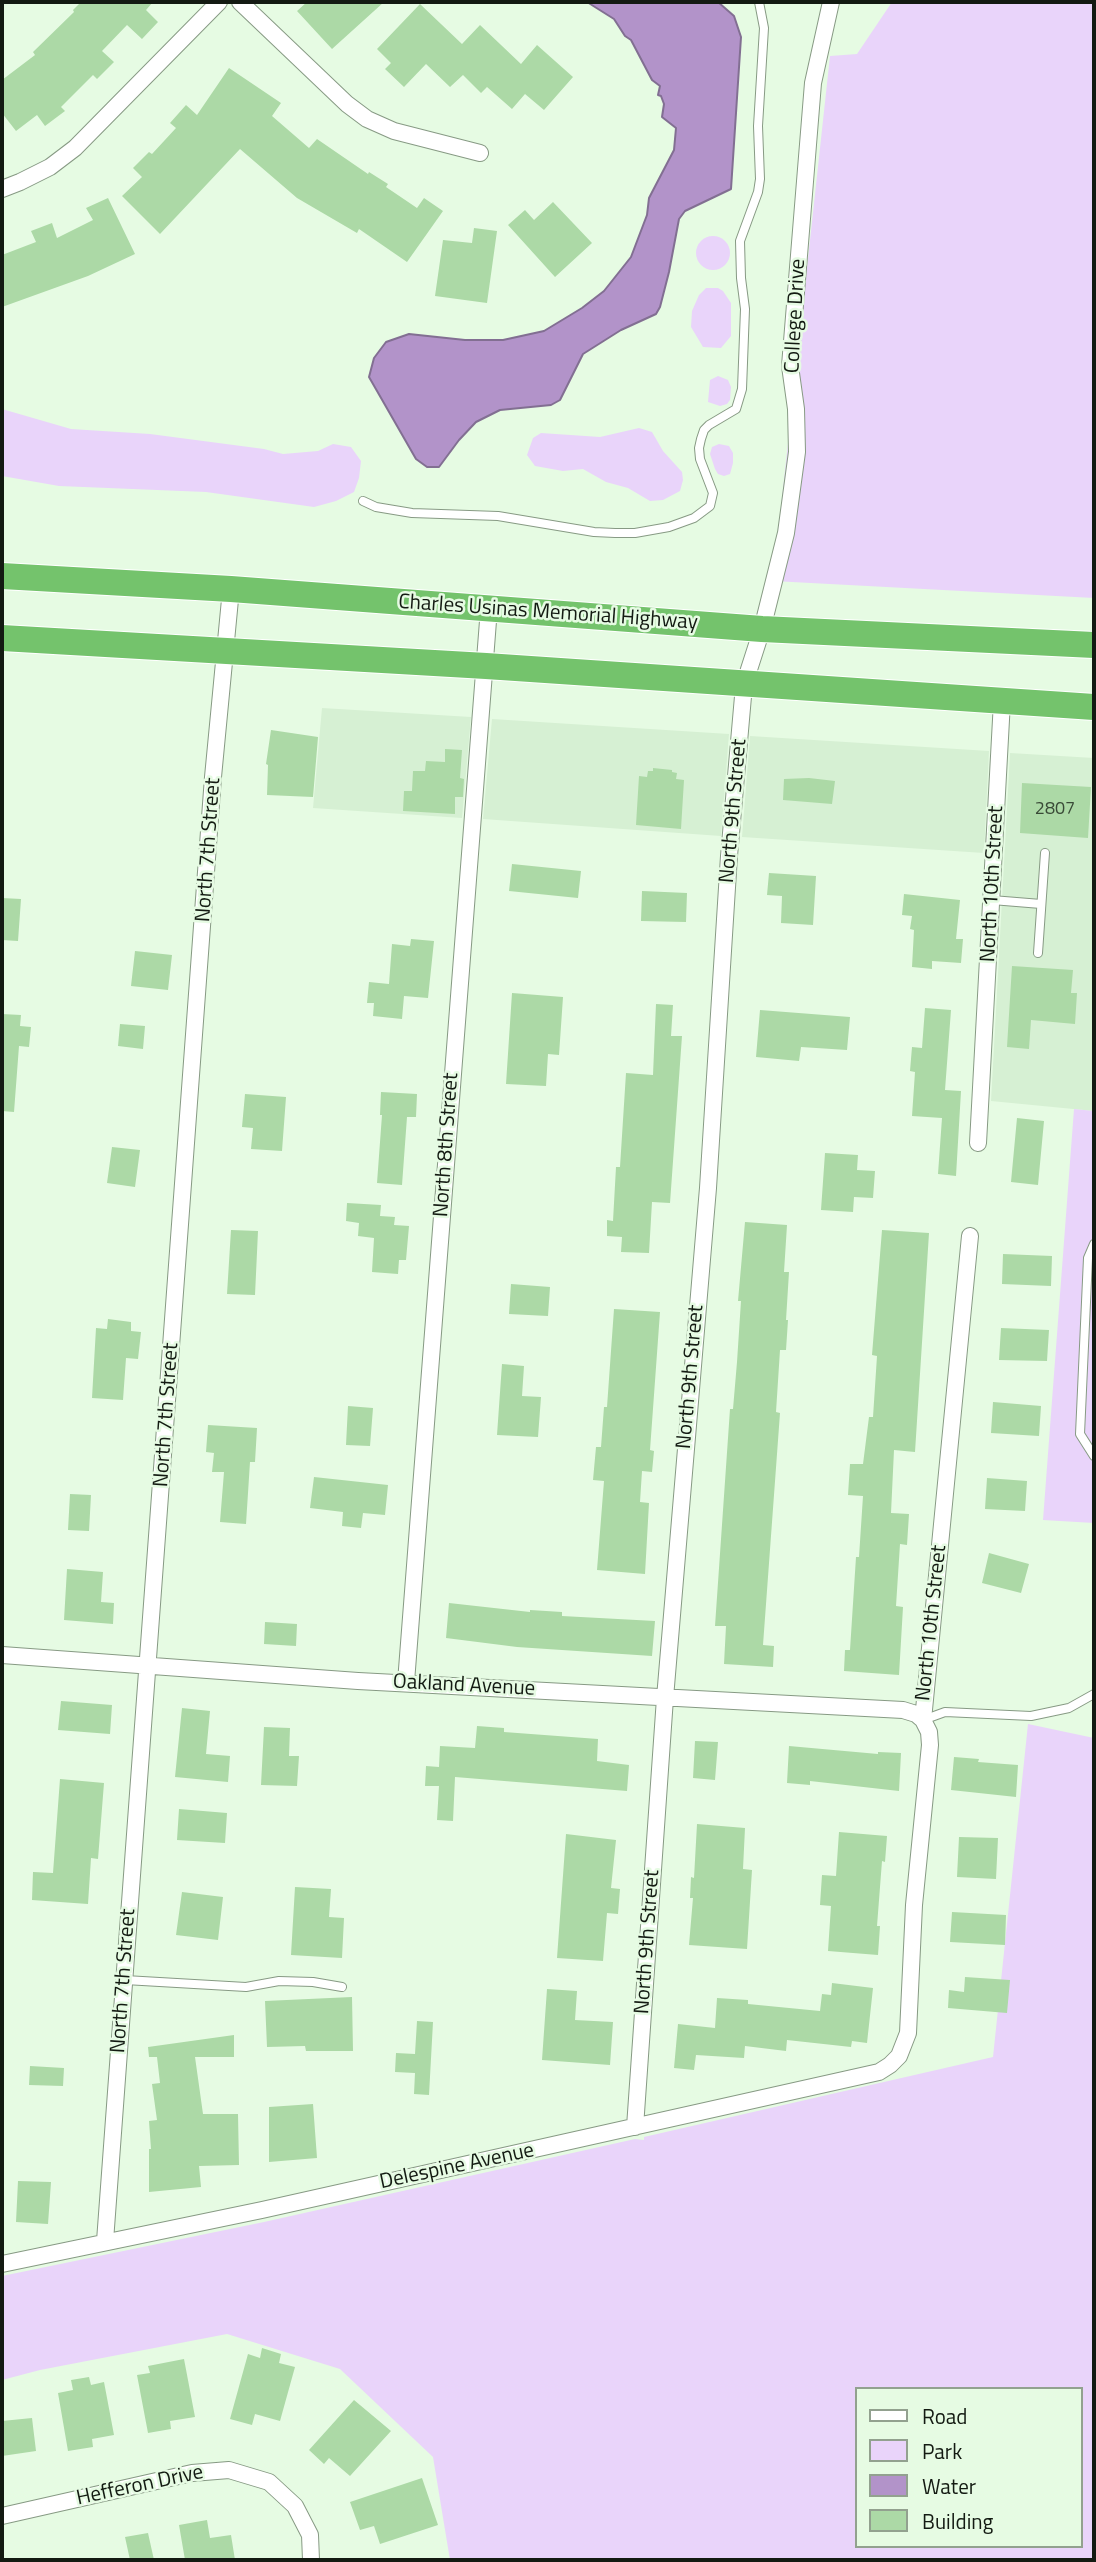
<!DOCTYPE html>
<style>
body{margin:0}
#map{position:relative;width:1096px;height:2562px;overflow:hidden;background:#e6fbe3;font-family:"Titillium Web",sans-serif}
canvas{display:block}
.frame{position:absolute;inset:0;border:4px solid #131a12;pointer-events:none}
.legend{position:absolute;left:855px;top:2387px;width:228px;height:161px;box-sizing:border-box;background:#e6fbe3;border:2px solid #92a18f;margin:0;padding:9px 12px;list-style:none;font-size:21px;color:#131a12}
.legend li{display:flex;align-items:center;gap:14px;height:35px}
.legend b{width:35px;border:2px solid #92a18f}
</style>
<div id="map">
<canvas width="1096" height="2562"></canvas>
<div class="frame"></div>
<ul class="legend">
<li><b style="height:9px;background:#fff"></b>Road</li>
<li><b style="height:19px;background:#e9d4fa"></b>Park</li>
<li><b style="height:19px;background:#b293c9"></b>Water</li>
<li><b style="height:19px;background:#acd9a6"></b>Building</li>
</ul>
</div>
<script>
const g = document.querySelector('canvas').getContext('2d');
g.lineJoin = 'round';
function paint(path, color) { g.fillStyle = color; g.fill(path, 'evenodd'); }
const poly = rows => new Path2D(rows.map(r => 'M' + r).join(''));
function trace(path, color, width, dash) { g.strokeStyle = color; g.lineWidth = width; g.lineCap = dash ? 'butt' : 'round'; g.setLineDash(dash || []); g.stroke(path); }
function label(font, color, halo, rows, align = 'center') {
  g.font = font + ' "Titillium Web",sans-serif'; g.lineWidth = 5; g.setLineDash([]); g.textBaseline = 'middle'; g.strokeStyle = halo; g.fillStyle = color; for (const [text, x, y, turn = 0] of rows) {
    g.save(); g.translate(x, y); g.rotate((+turn || 0) * Math.PI / 180); g.textAlign = isNaN(turn) ? turn : align; if (halo) g.strokeText(text, 0, 0); g.fillText(text, 0, 0); g.restore();
  }
}
paint(poly([
 [322,708,471,717,462,818,313,808],
 [492,719,729,734,721,836,483,819],
 [750,736,989,751,984,853,742,837],
 [1010,753,1094,758,1094,1111,991,1101]
]), '#d6f0d3');
paint(poly([
 [892,2,1094,2,1094,598,773,581,830,56,857,54],
 '696 253a17 17 0 1 1 34 0a17 17 0 1 1-34 0Z',
 [706,288,718,288,723,291,731,303,731,336,721,348,703,347,691,327,692,311,699,295],
 [718,376,728,380,731,387,730,400,727,404,720,406,708,402,710,380],
 [2,409,71,429,150,434,264,449,283,454,318,451,333,444,351,447,361,461,359,478,354,492,336,501,314,507,206,492,59,486,2,476],
 [639,428,652,432,663,451,682,472,683,480,680,491,663,500,650,501,628,488,606,482,583,469,563,471,535,466,527,455,533,438,541,433,600,437],
 [719,444,729,446,733,453,733,463,730,474,724,476,718,474,715,469,710,454,712,447],
 [1074,1109,1094,1111,1094,1523,1043,1520],
 [1028,1724,1094,1738,1094,2560,450,2560,433,2457,340,2369,227,2334,40,2370,2,2380,2,2276,264,2222,635,2139,644,2140,644,2137,993,2057],
 [856,2389,1080,2389,1080,2546,856,2546]
]), '#e9d4fa');
const water = poly([
 [587,2,718,2,734,16,741,37,731,189,685,211,679,219,669,272,660,307,656,314,621,330,583,354,560,400,551,405,500,410,476,422,459,440,439,467,427,467,416,459,369,377,374,358,386,342,409,334,465,340,503,340,544,331,582,308,604,291,631,257,647,215,649,198,674,150,676,128,662,117,664,104,661,96,658,95,660,86,652,80,631,40,625,36,614,19,587,2]
]);
paint(water, '#b293c9');
trace(water, '#826f92', 2);
paint(poly([
 [81,2,153,2,146,10,158,22,142,39,127,25,102,51,114,62,97,79,93,75,61,107,65,111,45,126,37,115,16,131,2,113,2,80,35,55,33,52,74,12,73,10],
 [307,2,384,2,332,49,297,11],
 [420,4,462,44,480,25,521,64,537,45,573,77,544,110,525,94,512,109,487,87,481,93,463,75,450,87,426,64,404,87,385,69,391,63,377,49],
 [229,68,281,103,272,116,309,148,317,139,368,174,369,172,388,184,386,187,417,208,424,198,443,211,407,262,359,229,357,233,297,198,240,149,160,234,122,196,142,177,133,168,149,152,152,154,176,128,170,123,186,105,197,115],
 [108,198,135,254,88,276,2,307,2,255,36,242,31,231,52,223,57,238,93,220,86,208],
 [553,202,592,243,555,277,508,225,525,210,534,220],
 [474,228,497,231,487,303,435,296,443,240,472,243],
 [271,730,318,737,313,797,267,795,268,765,266,764],
 [445,749,462,750,460,778,464,779,463,797,455,797,455,814,403,811,404,791,412,791,413,771,425,771,426,761,445,762],
 [653,768,672,770,672,772,677,773,676,779,684,780,681,829,636,825,639,776,647,777,648,771,653,771],
 [809,778,835,781,832,804,783,800,784,779],
 [1022,783,1091,787,1088,838,1020,833],
 [512,864,581,871,578,898,509,891],
 [769,873,816,876,813,925,781,923,782,896,767,895],
 [642,891,687,893,686,922,641,921],
 [904,894,960,900,956,939,963,939,961,963,932,961,932,969,912,967,914,930,910,929,912,916,902,915],
 [2,898,21,899,18,941,2,940],
 [411,939,434,941,428,998,404,996,402,1019,373,1016,374,1003,367,1003,369,982,389,984,392,944,410,946],
 [135,951,172,955,168,990,131,986],
 [1012,966,1073,970,1071,993,1077,993,1075,1024,1031,1020,1029,1049,1007,1047],
 [512,993,563,997,559,1055,548,1054,546,1086,506,1084],
 [656,1004,673,1005,671,1036,682,1036,670,1203,652,1202,649,1253,621,1252,622,1237,607,1236,607,1220,613,1221,616,1167,620,1167,626,1073,653,1075],
 [925,1008,951,1010,945,1090,961,1091,956,1176,938,1174,942,1118,912,1116,915,1072,910,1071,912,1047,922,1048],
 [760,1010,850,1017,847,1050,801,1047,799,1061,756,1057],
 [2,1014,21,1015,20,1026,31,1027,29,1047,19,1046,14,1112,2,1111],
 [120,1024,145,1026,143,1049,118,1046],
 [381,1092,417,1094,416,1117,407,1117,402,1185,377,1183,382,1115,380,1115],
 [245,1094,286,1097,282,1151,251,1149,253,1128,242,1127],
 [1017,1118,1044,1121,1038,1185,1011,1182],
 [112,1147,140,1150,135,1187,107,1183],
 [825,1153,858,1155,857,1170,875,1171,873,1198,854,1197,853,1212,821,1210],
 [347,1203,381,1205,380,1216,395,1217,394,1225,409,1226,406,1260,399,1260,398,1274,372,1272,374,1238,358,1236,359,1223,346,1221],
 [745,1222,787,1225,784,1272,789,1272,786,1320,788,1320,786,1350,780,1350,776,1412,780,1413,763,1645,774,1646,773,1667,724,1664,726,1626,715,1626,730,1409,733,1409,737,1362,741,1301,738,1301],
 [231,1230,258,1231,255,1295,227,1294],
 [882,1230,929,1233,915,1452,894,1450,891,1513,909,1514,907,1545,900,1544,896,1606,903,1607,899,1675,844,1671,845,1650,850,1650,856,1557,859,1557,863,1496,848,1495,850,1464,863,1464,869,1417,873,1417,877,1356,872,1355],
 [1003,1254,1052,1256,1051,1286,1002,1284],
 [511,1284,550,1287,548,1316,509,1314],
 [614,1309,660,1312,650,1450,654,1451,652,1472,642,1471,640,1502,649,1503,645,1574,597,1570,604,1481,593,1480,596,1447,601,1447,604,1407,607,1407],
 [108,1319,131,1322,131,1331,141,1332,138,1359,126,1358,123,1400,92,1398,96,1328,107,1329],
 [1001,1328,1049,1330,1047,1361,999,1360],
 [502,1364,524,1366,522,1396,541,1397,538,1437,497,1435],
 [993,1402,1041,1406,1039,1436,991,1433],
 [348,1406,373,1408,370,1446,346,1445],
 [208,1425,257,1428,255,1462,250,1462,246,1524,220,1522,224,1472,212,1472,214,1453,206,1452],
 [314,1477,388,1485,385,1515,363,1513,361,1528,342,1526,343,1512,310,1508],
 [987,1478,1027,1481,1025,1511,985,1509],
 [70,1494,91,1495,89,1531,68,1530],
 [989,1553,1029,1564,1021,1593,982,1583],
 [67,1569,103,1572,101,1602,114,1603,113,1624,64,1620],
 [449,1603,530,1612,530,1610,562,1612,562,1616,655,1621,652,1656,517,1647,446,1638],
 [265,1622,297,1624,296,1646,264,1644],
 [61,1701,112,1705,110,1734,58,1730],
 [182,1708,210,1711,206,1754,230,1756,228,1782,175,1777],
 [477,1726,504,1728,504,1732,598,1739,597,1761,629,1765,627,1791,455,1777,453,1821,437,1820,439,1786,425,1786,426,1766,439,1767,440,1746,475,1748],
 [264,1727,290,1728,289,1756,299,1756,297,1786,261,1785],
 [695,1741,718,1742,715,1780,693,1778],
 [789,1746,878,1754,878,1752,901,1753,899,1791,810,1781,810,1785,787,1783],
 [954,1757,979,1759,978,1762,1018,1765,1016,1797,951,1790],
 [60,1779,104,1783,98,1859,91,1858,88,1904,32,1900,33,1872,53,1873],
 [179,1809,227,1813,225,1843,177,1840],
 [697,1824,745,1828,743,1869,752,1870,747,1949,689,1945,693,1898,690,1898,691,1877,694,1878],
 [839,1832,887,1836,885,1862,882,1861,877,1926,880,1926,878,1955,828,1951,831,1906,820,1905,822,1875,836,1876],
 [566,1834,616,1840,611,1888,620,1889,618,1914,607,1913,603,1961,557,1958],
 [959,1837,998,1838,996,1879,957,1877],
 [295,1887,331,1889,329,1917,344,1918,342,1958,291,1955],
 [182,1892,223,1897,218,1940,176,1935],
 [952,1912,1006,1915,1005,1945,950,1942],
 [965,1977,1010,1980,1007,2013,948,2008,949,1990,964,1992],
 [832,1983,873,1988,867,2043,852,2041,851,2047,787,2040,786,2051,745,2046,744,2058,696,2055,694,2070,674,2068,678,2024,715,2028,717,1998,748,2000,748,2004,820,2011,822,1994,831,1995],
 [547,1989,577,1991,575,2020,613,2022,610,2065,542,2060],
 [352,1997,353,2051,306,2051,305,2046,267,2047,265,2001],
 [417,2021,433,2022,429,2095,414,2094,415,2073,395,2072,396,2053,415,2054],
 [234,2035,234,2057,195,2057,203,2114,238,2114,239,2165,199,2166,201,2187,149,2192,149,2149,151,2149,149,2121,157,2120,152,2084,160,2083,157,2057,149,2057,148,2047],
 [30,2066,64,2068,63,2086,29,2085],
 [313,2104,317,2158,269,2162,269,2107],
 [18,2181,51,2182,48,2224,16,2222],
 [262,2348,281,2354,279,2363,295,2367,280,2421,255,2414,252,2425,230,2419,248,2354,260,2358],
 [184,2359,195,2417,170,2421,171,2429,148,2433,137,2375,150,2373,148,2366],
 [89,2377,91,2385,104,2382,114,2435,92,2439,93,2447,68,2451,58,2393,73,2390,71,2380],
 [354,2400,391,2431,350,2476,329,2458,324,2464,309,2450],
 [32,2418,36,2451,2,2456,2,2421],
 [422,2478,438,2525,380,2544,374,2526,360,2530,350,2502],
 [207,2520,210,2538,231,2535,235,2560,185,2560,179,2525],
 [148,2533,154,2560,130,2560,125,2537]
]), '#acd9a6');
const service = poly([
 [363,501,376,507,412,513,498,516,594,532,615,533,635,533,669,527,694,518,710,506,713,493,700,459,699,448,701,439,704,430,709,425,736,409,742,389,745,309,741,278,740,241,758,192,760,179,758,126,764,28,759,2],
 [992,900,1041,904],
 [1038,953,1045,853],
 [1094,1244,1088,1258,1080,1434,1094,1456],
 [923,1720,945,1712,1031,1716,1069,1708,1094,1694],
 [125,1980,246,1987,279,1981,313,1982,342,1987]
]);
const minor = poly([
 [240,2,347,104,367,119,394,131,480,153],
 [2,189,20,182,50,167,75,148,219,2],
 [978,1143,1002,701],
 [2,1655,358,1681,903,1710,916,1714,923,1720],
 [406,1682,489,608],
 [635,2127,665,1698,708,1188,729,856,744,685,762,629,786,533,797,452,796,409,790,366,813,83,831,2],
 [105,2241,213,777,231,589],
 [2,2264,262,2210,879,2072,890,2065,899,2056,908,2033,914,1905,930,1745,929,1732,923,1720,970,1236],
 [2,2516,192,2473,229,2470,269,2482,295,2506,310,2535,311,2560]
]);
const trunk = poly([
 [2,576,231,589,762,629,1094,645],
 [2,638,486,666,1094,707]
]);
trace(service, '#879a84', 10);
trace(minor, '#879a84', 18);
trace(trunk, '#fff', 28);
trace(service, '#fff', 8);
trace(minor, '#fff', 16);
trace(trunk, '#74c36c', 26);
label('18px', '#394a37', null, [
 ["2807",1055,810]
]);
label('21px', '#131a12', '#e6fbe3', [
 ["College Drive",796,316,-87],
 ["Charles Usinas Memorial Highway",548,613,4],
 ["North 9th Street",734,811,-85],
 ["North 7th Street",209,850,-86],
 ["North 10th Street",993,884,-87],
 ["North 8th Street",447,1145,-86],
 ["North 9th Street",691,1377,-85],
 ["North 7th Street",167,1415,-86],
 ["North 10th Street",932,1623,-84],
 ["Oakland Avenue",464,1686,3],
 ["North 9th Street",648,1942,-86],
 ["North 7th Street",124,1981,-86],
 ["Delespine Avenue",457,2167,-12],
 ["Hefferon Drive",140,2486,-12]
]);
</script>
